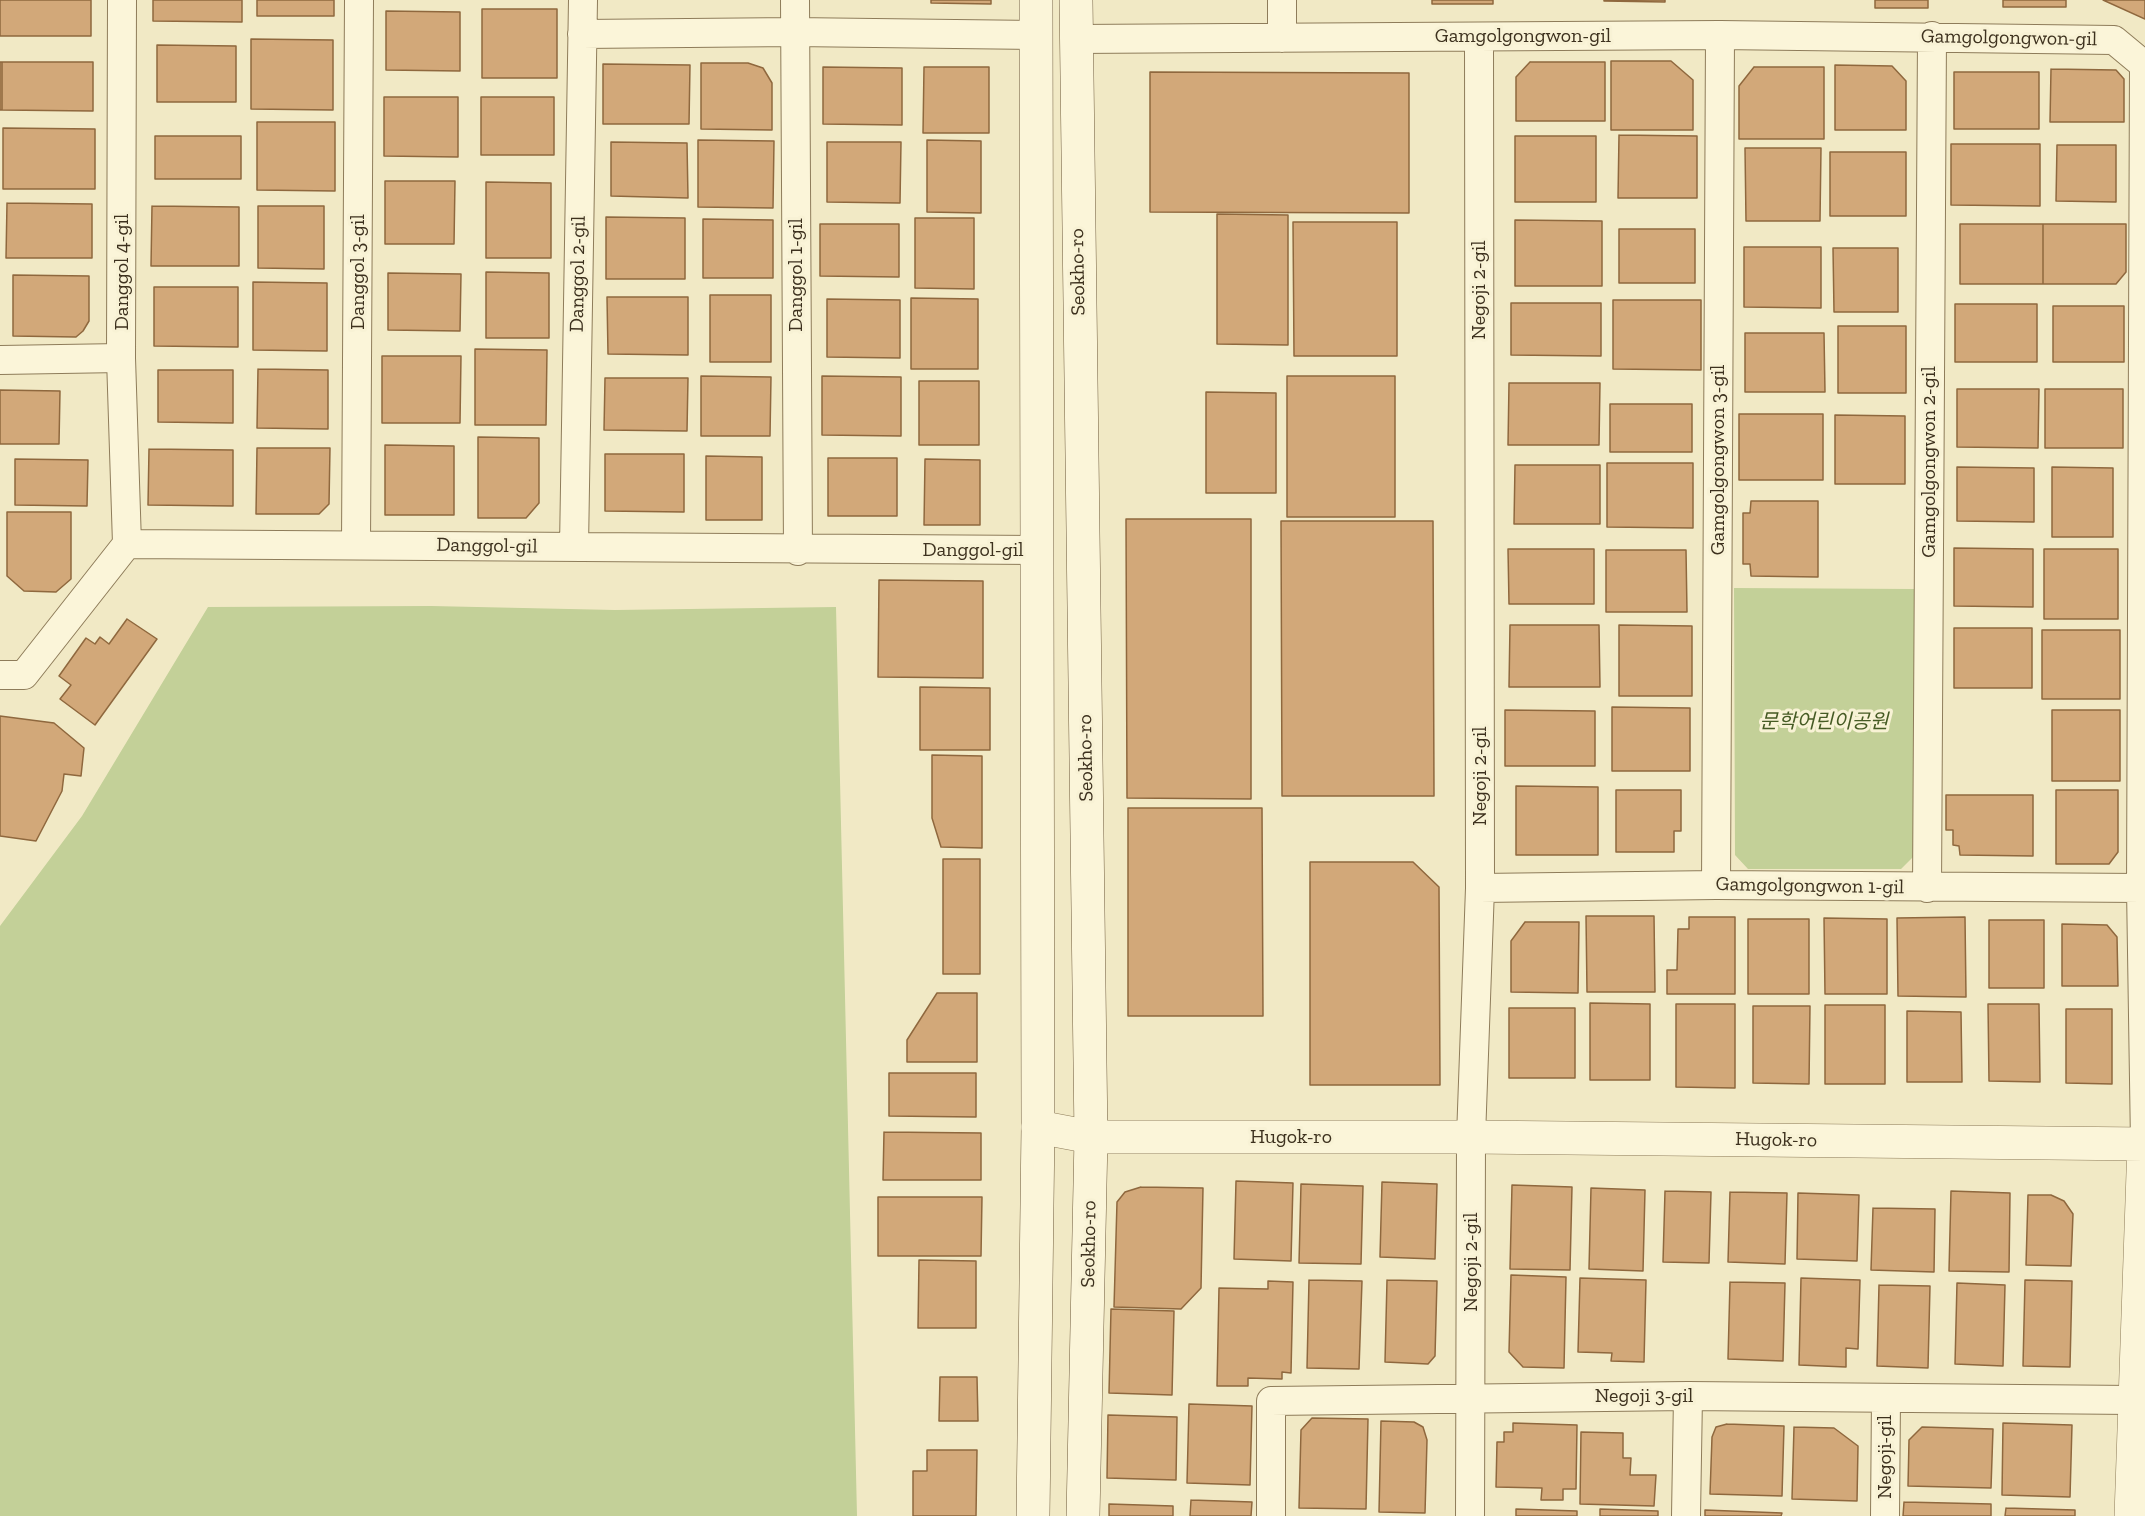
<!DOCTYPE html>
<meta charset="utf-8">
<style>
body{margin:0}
canvas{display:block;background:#f1e9c5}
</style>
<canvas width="2145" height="1516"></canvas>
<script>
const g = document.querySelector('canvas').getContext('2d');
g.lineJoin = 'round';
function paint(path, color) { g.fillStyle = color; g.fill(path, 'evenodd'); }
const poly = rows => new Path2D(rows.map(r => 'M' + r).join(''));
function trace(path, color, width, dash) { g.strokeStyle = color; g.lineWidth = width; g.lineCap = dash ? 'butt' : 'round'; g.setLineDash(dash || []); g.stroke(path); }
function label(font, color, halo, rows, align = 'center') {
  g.font = font + ' "Zilla Slab","Noto Sans KR",serif'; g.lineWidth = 6; g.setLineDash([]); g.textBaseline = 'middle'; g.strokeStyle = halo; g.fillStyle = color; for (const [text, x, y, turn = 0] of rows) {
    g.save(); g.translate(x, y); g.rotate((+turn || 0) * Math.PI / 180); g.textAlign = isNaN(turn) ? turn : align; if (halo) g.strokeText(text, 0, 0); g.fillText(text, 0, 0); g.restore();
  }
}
paint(poly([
 [1734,588,1914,589,1914,856,1901,869,1748,869,1735,855],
 [431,606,615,610,836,607,857,1516,0,1516,0,926,82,816,208,607]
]), '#c3d098');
const building = poly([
 [0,0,91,0,91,36,0,36,0,0],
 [153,0,242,0,242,22,153,21,153,0],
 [257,0,334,0,334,16,257,16,257,0],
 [931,0,991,0,991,4,931,3,931,0],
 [1432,0,1493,0,1493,4,1432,4,1432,0],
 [1604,0,1665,0,1665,2,1604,1,1604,0],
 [1875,0,1928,0,1928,8,1875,8,1875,0],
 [2003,0,2066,0,2066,7,2003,7,2003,0],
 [2103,0,2145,0,2145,19,2103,0],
 [482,9,557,9,557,78,482,78,482,9],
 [386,11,460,12,460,71,386,70,386,11],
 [251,39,333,40,333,110,251,109,251,39],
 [157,45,236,46,236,102,157,102,157,45],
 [1611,61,1671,61,1693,80,1693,130,1611,130,1611,61],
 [0,62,2,62,2,110,0,110,0,62],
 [2,62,93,62,93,111,2,110,2,62],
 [1530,62,1605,62,1605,121,1516,121,1516,77,1530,62],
 [701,63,748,63,763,68,772,83,772,130,701,129,701,63],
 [603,64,690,65,689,124,603,124,603,64],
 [1835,65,1892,66,1906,81,1906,130,1835,130,1835,65],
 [823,67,902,68,902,125,823,124,823,67],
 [924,67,989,67,989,133,923,133,924,67],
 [1754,67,1824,67,1824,139,1739,139,1739,86,1754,67],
 [2051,69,2116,70,2124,79,2124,122,2050,122,2051,69],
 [1150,72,1409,73,1409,213,1150,212,1150,72],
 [1954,72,2039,72,2039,129,1954,129,1954,72],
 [384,97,458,97,458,157,384,156,384,97],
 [481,97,554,97,554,155,481,155,481,97],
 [257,122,335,122,335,191,257,190,257,122],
 [3,128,95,129,95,189,3,189,3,128],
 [1619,135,1697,136,1697,198,1618,198,1619,135],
 [155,136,241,136,241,179,155,179,155,136],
 [1515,136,1596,136,1596,202,1515,202,1515,136],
 [698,140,774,141,773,208,698,207,698,140],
 [927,140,981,141,981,213,927,212,927,140],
 [611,142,687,143,688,198,611,196,611,142],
 [827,142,901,142,900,203,827,202,827,142],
 [1951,144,2040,144,2040,206,1951,205,1951,144],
 [2057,145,2116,145,2116,202,2056,201,2057,145],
 [1745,148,1821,148,1820,221,1746,221,1745,148],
 [1830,152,1906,152,1906,216,1830,216,1830,152],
 [385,181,455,181,454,244,385,244,385,181],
 [486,182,551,183,551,258,486,258,486,182],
 [7,203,92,204,92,258,6,258,7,203],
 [152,206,239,207,239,266,151,266,152,206],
 [258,206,324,206,324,269,258,268,258,206],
 [1217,214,1288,215,1288,345,1217,344,1217,214],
 [606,217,685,218,685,279,606,279,606,217],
 [915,218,974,218,974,289,915,288,915,218],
 [703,219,773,220,773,278,703,278,703,219],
 [1515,220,1602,221,1602,286,1515,286,1515,220],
 [1293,222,1397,222,1397,356,1294,356,1293,222],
 [820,224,899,224,899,277,820,276,820,224],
 [1960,224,2043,224,2043,284,1960,284,1960,224],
 [2043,224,2126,224,2126,272,2116,284,2043,284,2043,224],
 [1619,229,1695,229,1695,283,1619,283,1619,229],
 [1744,247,1821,247,1821,308,1744,307,1744,247],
 [1833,248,1898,248,1898,312,1834,312,1833,248],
 [486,272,549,273,549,338,486,338,486,272],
 [388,273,461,274,460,331,388,330,388,273],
 [13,275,89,276,89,321,83,331,76,337,13,336,13,275],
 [253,282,327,283,327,351,253,350,253,282],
 [154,287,238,287,238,347,154,346,154,287],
 [710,295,771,295,771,362,710,362,710,295],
 [607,297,688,297,688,355,608,354,607,297],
 [911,298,978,299,978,369,911,369,911,298],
 [827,299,900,300,900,358,827,357,827,299],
 [1613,300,1701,300,1701,370,1613,369,1613,300],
 [1511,303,1601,303,1601,356,1511,355,1511,303],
 [1955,304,2037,304,2037,362,1955,362,1955,304],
 [2053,306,2124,306,2124,362,2053,362,2053,306],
 [1838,326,1906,326,1906,393,1838,393,1838,326],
 [1745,333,1824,333,1825,392,1745,392,1745,333],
 [475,349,547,350,546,425,475,425,475,349],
 [382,356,461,356,460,423,382,423,382,356],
 [258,369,328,370,328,429,257,428,258,369],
 [158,370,233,370,233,423,158,422,158,370],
 [701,376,771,377,770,436,701,436,701,376],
 [822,376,901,377,901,436,822,435,822,376],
 [1287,376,1395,376,1395,517,1287,517,1287,376],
 [605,378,688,378,687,431,604,430,605,378],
 [919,381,979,381,979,445,919,445,919,381],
 [1509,383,1600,383,1599,445,1508,445,1509,383],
 [1957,389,2039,389,2038,448,1957,447,1957,389],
 [2045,389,2123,389,2123,448,2045,448,2045,389],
 [0,390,60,391,59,444,0,444,0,390],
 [1206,392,1276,393,1276,493,1206,493,1206,392],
 [1610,404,1692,404,1692,452,1610,452,1610,404],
 [1739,414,1823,414,1823,480,1739,480,1739,414],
 [1835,415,1905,416,1905,484,1835,484,1835,415],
 [478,437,539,438,539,503,526,518,478,518,478,437],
 [385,445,454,446,454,515,385,515,385,445],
 [257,448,330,448,329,504,319,514,256,514,257,448],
 [149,449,233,450,233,506,148,505,149,449],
 [605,454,684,454,684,512,605,511,605,454],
 [706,456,762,457,762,520,706,520,706,456],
 [828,458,897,458,897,516,828,516,828,458],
 [15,459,88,460,87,506,15,505,15,459],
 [925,459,980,460,980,525,924,525,925,459],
 [1607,463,1693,463,1693,528,1607,527,1607,463],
 [1515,465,1600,465,1600,524,1514,524,1515,465],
 [1957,467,2034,468,2034,522,1957,521,1957,467],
 [2052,467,2113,468,2113,537,2052,537,2052,467],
 [1751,501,1818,501,1818,577,1751,576,1750,564,1743,564,1743,513,1750,513,1751,501],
 [7,512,71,512,71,579,56,592,24,591,7,576,7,512],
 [1126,519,1251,519,1251,799,1127,798,1126,519],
 [1281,521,1433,521,1434,796,1282,796,1281,521],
 [1954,548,2033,549,2033,607,1954,606,1954,548],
 [1508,549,1594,549,1594,604,1509,604,1508,549],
 [2044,549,2118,549,2118,619,2044,619,2044,549],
 [1606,550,1686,550,1687,612,1606,612,1606,550],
 [879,580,983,581,983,678,878,677,879,580],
 [127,619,157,639,95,725,60,699,71,685,59,676,86,638,95,644,100,637,109,644,127,619],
 [1510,625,1599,625,1600,687,1509,687,1510,625],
 [1619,625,1692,626,1692,696,1619,696,1619,625],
 [1954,628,2032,628,2032,688,1954,688,1954,628],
 [2042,630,2120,630,2120,699,2042,699,2042,630],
 [920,687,990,688,990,750,920,750,920,687],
 [1612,707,1690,708,1690,771,1612,771,1612,707],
 [1505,710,1595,711,1595,766,1505,766,1505,710],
 [2052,710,2120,710,2120,781,2052,781,2052,710],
 [0,716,54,723,84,748,81,776,64,774,62,791,36,841,0,836,0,716],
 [932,755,982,756,982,848,941,847,932,818,932,755],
 [1516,786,1598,787,1598,855,1516,855,1516,786],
 [1616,790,1681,790,1681,831,1674,831,1674,852,1616,852,1616,790],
 [2056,790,2118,790,2118,852,2109,864,2056,864,2056,790],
 [1946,795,2033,795,2033,856,1960,855,1959,846,1953,845,1953,830,1946,830,1946,795],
 [1128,808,1262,808,1263,1016,1128,1016,1128,808],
 [943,859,980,859,980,974,943,974,943,859],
 [1310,862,1413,862,1439,887,1440,1085,1310,1085,1310,862],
 [1586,916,1654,916,1655,992,1587,992,1586,916],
 [1689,917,1735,917,1735,994,1667,994,1667,970,1677,970,1678,929,1689,929,1689,917],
 [1965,917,1966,997,1898,996,1897,918,1965,917],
 [1824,918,1887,919,1887,994,1825,994,1824,918],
 [1748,919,1809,919,1809,994,1748,994,1748,919],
 [1989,920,2044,920,2044,988,1989,988,1989,920],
 [1525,922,1579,922,1578,993,1511,992,1511,941,1525,922],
 [2062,924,2107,925,2117,937,2118,986,2062,986,2062,924],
 [937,993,977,993,977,1062,907,1062,907,1040,937,993],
 [1590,1003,1650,1004,1650,1080,1590,1080,1590,1003],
 [1676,1004,1735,1004,1735,1088,1676,1087,1676,1004],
 [1988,1004,2039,1004,2040,1082,1989,1081,1988,1004],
 [1825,1005,1885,1005,1885,1084,1825,1084,1825,1005],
 [1753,1006,1810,1006,1809,1084,1753,1083,1753,1006],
 [1509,1008,1575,1008,1575,1078,1509,1078,1509,1008],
 [2066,1009,2112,1009,2112,1084,2066,1083,2066,1009],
 [1907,1011,1961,1012,1962,1082,1907,1082,1907,1011],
 [889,1073,976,1073,976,1117,889,1116,889,1073],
 [884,1132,981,1133,981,1180,883,1180,884,1132],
 [1236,1181,1293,1183,1291,1261,1234,1259,1236,1181],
 [1382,1182,1437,1184,1435,1259,1380,1257,1382,1182],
 [1301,1184,1363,1186,1361,1264,1299,1263,1301,1184],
 [1512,1185,1572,1187,1570,1270,1510,1269,1512,1185],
 [1141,1187,1203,1188,1201,1288,1181,1309,1114,1307,1117,1202,1125,1192,1141,1187],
 [1591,1188,1645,1190,1643,1271,1589,1269,1591,1188],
 [1665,1191,1711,1192,1709,1263,1663,1262,1665,1191],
 [1951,1191,2010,1193,2009,1272,1949,1271,1951,1191],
 [1730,1192,1787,1193,1785,1264,1728,1262,1730,1192],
 [1798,1193,1859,1195,1857,1261,1797,1259,1798,1193],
 [2028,1195,2051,1195,2064,1201,2073,1214,2071,1266,2026,1265,2028,1195],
 [878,1197,982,1197,981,1256,878,1256,878,1197],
 [1873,1208,1935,1209,1934,1272,1871,1270,1873,1208],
 [919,1260,976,1261,976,1328,918,1328,919,1260],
 [1511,1275,1566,1277,1564,1368,1523,1367,1509,1352,1511,1275],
 [1580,1278,1646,1280,1644,1362,1611,1361,1612,1353,1578,1352,1580,1278],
 [1801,1278,1860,1280,1858,1349,1846,1348,1846,1367,1799,1365,1801,1278],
 [1309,1280,1362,1281,1359,1369,1307,1368,1309,1280],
 [1387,1280,1437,1281,1435,1356,1428,1364,1385,1362,1387,1280],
 [2025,1280,2072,1281,2070,1367,2023,1366,2025,1280],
 [1268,1281,1293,1282,1291,1373,1282,1372,1282,1379,1248,1378,1248,1386,1217,1386,1219,1288,1268,1289,1268,1281],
 [1730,1282,1785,1283,1783,1361,1728,1359,1730,1282],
 [1957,1283,2005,1285,2003,1366,1955,1364,1957,1283],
 [1879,1285,1930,1286,1928,1368,1877,1366,1879,1285],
 [1111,1309,1174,1311,1172,1395,1109,1393,1111,1309],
 [940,1377,977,1377,978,1421,939,1421,940,1377],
 [1189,1404,1252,1406,1250,1485,1187,1483,1189,1404],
 [1108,1415,1177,1417,1176,1480,1107,1478,1108,1415],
 [1312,1418,1368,1419,1366,1509,1299,1508,1301,1430,1312,1418],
 [1381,1421,1414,1422,1423,1427,1427,1440,1425,1513,1379,1512,1381,1421],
 [1513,1423,1577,1425,1576,1489,1563,1489,1563,1500,1541,1500,1542,1488,1496,1487,1497,1442,1504,1442,1504,1432,1513,1432,1513,1423],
 [2003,1423,2072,1425,2070,1497,2002,1495,2003,1423],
 [1727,1424,1784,1426,1782,1496,1710,1494,1712,1437,1716,1427,1727,1424],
 [1794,1427,1834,1428,1858,1446,1857,1501,1792,1499,1794,1427],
 [1922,1427,1993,1429,1991,1488,1908,1486,1909,1440,1922,1427],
 [1581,1432,1623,1433,1623,1458,1631,1458,1630,1475,1656,1475,1654,1506,1580,1504,1581,1432],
 [927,1450,977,1450,976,1516,913,1516,913,1471,927,1471,927,1450],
 [1191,1500,1252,1502,1251,1516,1190,1516,1191,1500],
 [1904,1502,1991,1504,1991,1516,1903,1516,1904,1502],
 [1109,1504,1173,1506,1173,1516,1109,1516,1109,1504],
 [2006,1508,2075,1510,2075,1516,2005,1516,2006,1508],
 [1516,1509,1577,1511,1577,1516,1516,1516,1516,1509],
 [1600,1509,1658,1511,1658,1516,1600,1516,1600,1509],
 [1705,1510,1782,1513,1781,1516,1705,1516,1705,1510]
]);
paint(building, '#d2a879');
trace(building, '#8f683e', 1.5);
const minor = poly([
 [122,0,121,358,127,544],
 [795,0,798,551],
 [582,34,794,32,1036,35],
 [1282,38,1282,0],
 [1075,39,1720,35,2114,40,2144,65,2141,888,2145,1144],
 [0,360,121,358],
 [356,544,359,0],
 [574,547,583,0],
 [0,675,24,675,127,544,1038,550],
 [1716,885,1720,35],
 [1480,888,1716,885,2141,888],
 [1927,888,1932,36],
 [1271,1516,1271,1401,1688,1396,2133,1400],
 [1470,1516,1471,1137,1480,888,1479,37],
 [1686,1516,1688,1396],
 [1885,1516,1886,1398]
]);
const tertiary = poly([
 [1038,1127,1091,1137,1471,1137,2144,1144,2131,1516]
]);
const secondary = poly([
 [1076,0,1091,1137,1083,1516],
 [1033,1516,1038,1127,1036,0]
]);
trace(minor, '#8e7c5a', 30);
trace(tertiary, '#8e7c5a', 34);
trace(secondary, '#705c3d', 34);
trace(minor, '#fbf5d9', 28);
trace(tertiary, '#fbf5d9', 33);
trace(secondary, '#fbf5d9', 33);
label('20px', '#3d311e', '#f8f2d5', [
 ["Gamgolgongwon-gil",1523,36],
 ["Gamgolgongwon-gil",2009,38,1],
 ["Danggol 4-gil",122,272,-90],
 ["Danggol 3-gil",358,272,-90],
 ["Seokho-ro",1078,272,-91],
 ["Danggol 2-gil",578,274,-89],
 ["Danggol 1-gil",796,275,-90],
 ["Negoji 2-gil",1479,290,-90],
 ["Gamgolgongwon 3-gil",1718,460,-90],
 ["Gamgolgongwon 2-gil",1929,462,-90],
 ["Danggol-gil",487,546,1],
 ["Danggol-gil",973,550],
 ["Seokho-ro",1086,758,-91],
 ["Negoji 2-gil",1480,776,-90],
 ["Gamgolgongwon 1-gil",1810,886,1],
 ["Hugok-ro",1291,1137],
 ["Hugok-ro",1776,1140,1],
 ["Seokho-ro",1089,1244,-89],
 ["Negoji 2-gil",1471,1262,-90],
 ["Negoji 3-gil",1644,1396],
 ["Negoji-gil",1885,1457,-90]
]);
label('italic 20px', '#465b24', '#f8f2d5', [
 ["문학어린이공원",1824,722]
]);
</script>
